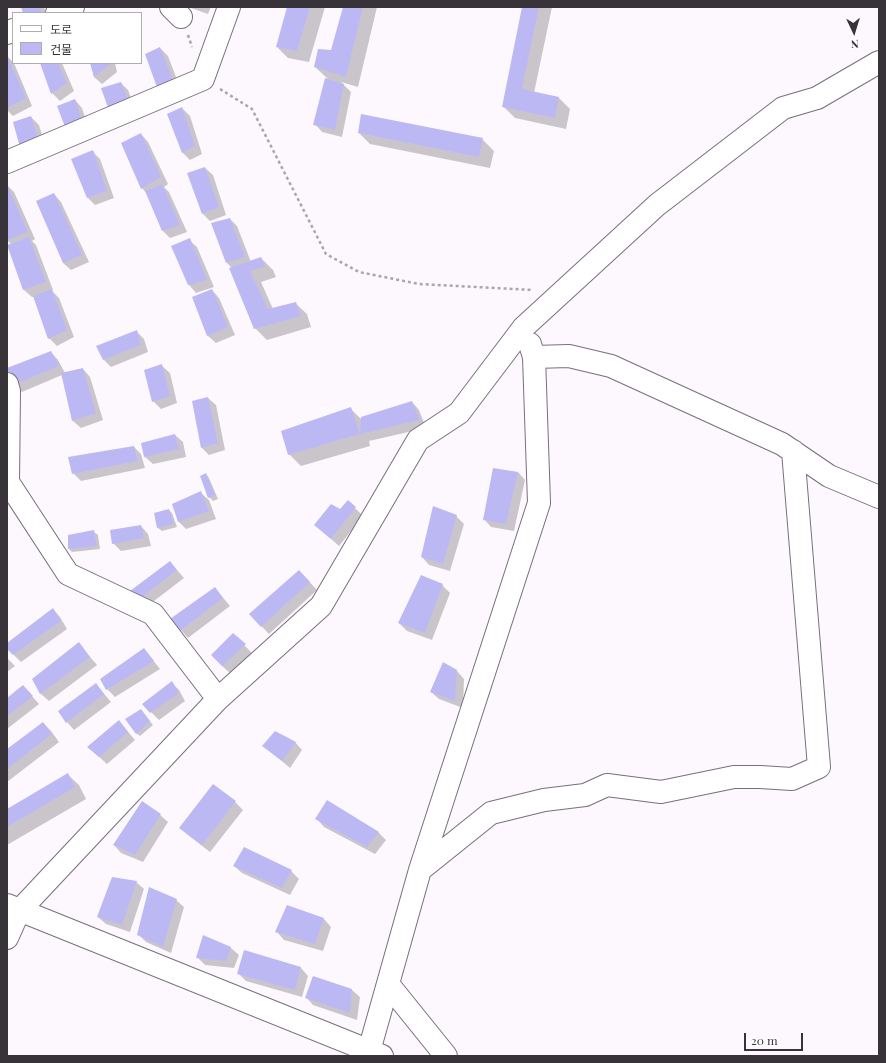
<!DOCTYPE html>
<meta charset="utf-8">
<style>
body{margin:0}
#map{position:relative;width:886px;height:1063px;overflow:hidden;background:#fdf7fe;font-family:"Playfair Display","Noto Sans KR",serif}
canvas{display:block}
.frame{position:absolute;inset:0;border:8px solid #383339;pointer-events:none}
.legend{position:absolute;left:12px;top:12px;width:130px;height:52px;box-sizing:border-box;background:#fff;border:1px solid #afadb0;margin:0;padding:5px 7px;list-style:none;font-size:12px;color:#383339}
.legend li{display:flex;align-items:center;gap:8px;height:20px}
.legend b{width:20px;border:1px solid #afadb0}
.north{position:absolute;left:834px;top:12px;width:40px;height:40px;-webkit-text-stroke:3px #fff;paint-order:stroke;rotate:176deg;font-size:11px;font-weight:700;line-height:16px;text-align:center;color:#383339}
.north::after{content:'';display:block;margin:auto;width:14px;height:18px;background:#383339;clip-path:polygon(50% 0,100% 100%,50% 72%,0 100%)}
.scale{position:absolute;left:744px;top:1033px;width:59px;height:18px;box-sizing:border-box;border:2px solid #383339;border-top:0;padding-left:5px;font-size:12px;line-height:14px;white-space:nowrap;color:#383339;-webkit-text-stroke:3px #fff;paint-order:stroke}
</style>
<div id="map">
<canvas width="886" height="1063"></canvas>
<div class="frame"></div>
<ul class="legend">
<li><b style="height:5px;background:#fff"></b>도로</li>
<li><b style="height:11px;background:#bcb8f4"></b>건물</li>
</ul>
<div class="north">N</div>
<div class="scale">20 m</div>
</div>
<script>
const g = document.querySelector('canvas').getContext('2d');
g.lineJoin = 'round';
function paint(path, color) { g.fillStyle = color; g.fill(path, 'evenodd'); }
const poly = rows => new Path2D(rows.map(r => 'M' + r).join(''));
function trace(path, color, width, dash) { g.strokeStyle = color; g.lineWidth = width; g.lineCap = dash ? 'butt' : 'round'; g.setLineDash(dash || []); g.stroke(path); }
paint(poly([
 [22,7,44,7,46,13,24,13],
 [188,7,211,7,208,14],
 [288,7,325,7,309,62,288,58,277,47],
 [344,7,377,7,358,87,341,82,351,92,342,137,322,132,315,124,329,80,315,67,332,51],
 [523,7,552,7,534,93,559,98,570,109,566,129,515,118,503,106],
 [160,48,168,56,182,93,166,97],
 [7,56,14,63,32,106,13,116,7,110],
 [41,63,62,63,74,91,60,101,52,93],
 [91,63,115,63,117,72,102,84,94,77],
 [121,83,128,90,137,113,102,89],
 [75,100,82,108,90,132,75,139],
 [182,108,190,116,202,154,190,160,183,153,168,114],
 [31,117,39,125,47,151,22,150],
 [359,133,482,139,494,151,490,168,370,144],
 [141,134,148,142,168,184,164,187,169,192,187,232,170,238,163,231,147,194,142,188],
 [92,151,100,159,114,198,95,205,88,198],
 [205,168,213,175,226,215,210,221,203,214,189,173],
 [7,185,14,192,35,239,32,241,36,245,53,290,51,290,59,298,74,337,57,346,49,338,35,296,32,297,24,290,11,244,7,240],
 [54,194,61,202,89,262,71,270,63,263],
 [230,219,237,226,251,262,261,258,273,270,276,277,261,282,273,309,295,303,307,314,311,327,267,340,255,328,232,268,227,263],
 [189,240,197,247,214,287,196,293,189,285,172,247],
 [212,290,219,298,235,335,216,343,208,336,193,297],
 [136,331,144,339,148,352,111,367,104,360,98,347],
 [51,352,58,360,65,373,83,369,90,377,103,420,81,428,73,421,62,375,22,392,14,384],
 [162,366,170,373,177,403,161,409,153,401],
 [208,398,216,405,225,450,209,455,202,448],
 [412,402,419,410,426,428,369,441,370,446,301,466,289,454,350,408,362,420],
 [175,435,183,442,186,457,153,464,145,457,142,444],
 [134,447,141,454,145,468,81,481,73,473],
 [518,472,525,480,514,531,491,527,484,519],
 [206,474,209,478,218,499,213,501,209,497],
 [201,493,209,500,216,519,186,529,179,522,173,504],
 [355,508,363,516,339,546,315,525,340,511],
 [169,510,172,513,177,527,162,531,158,528,155,514],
 [456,516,464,524,450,571,429,565,422,557],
 [141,526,148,534,151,546,121,551,113,543],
 [94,532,98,535,100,549,72,552,69,549],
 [170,562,184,578,141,611,134,604],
 [306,578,317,590,269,634,250,614],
 [442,585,450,593,432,640,407,631,399,623],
 [215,588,230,606,188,638,171,619],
 [53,609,60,617,67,629,21,662,7,648,7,644],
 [233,634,252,653,230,673,222,666],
 [79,644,97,665,49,701,41,694,33,679],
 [144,649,160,669,115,697,107,689],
 [7,658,15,666,7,672],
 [457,671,464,679,463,708,439,699,431,692],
 [172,683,179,690,185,701,159,720,151,712],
 [96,684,111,702,74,730,67,722],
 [30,694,39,704,7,729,7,699],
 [144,714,153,725,140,736,136,733],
 [119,721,135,740,107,764,88,747],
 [43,723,51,731,59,742,7,782,7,750],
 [295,742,302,750,290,768,264,746],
 [67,774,79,785,86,799,7,845,7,810],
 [213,786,235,802,243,810,210,852,188,835,180,828],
 [327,801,379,833,386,840,375,854,324,827,317,819],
 [160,815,168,822,143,862,121,853,114,845],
 [234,866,291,871,299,879,290,895,242,873],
 [136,882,144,889,130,932,106,924,98,917],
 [176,900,184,907,171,953,146,942,138,934],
 [324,919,331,927,323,951,284,940,277,932],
 [203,936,231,948,239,955,234,968,205,965,197,957],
 [245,951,301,968,308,976,302,997,246,981,238,973],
 [313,977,352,990,360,997,357,1020,313,1005,306,997]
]), '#0003');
paint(poly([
 [21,7,39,7,42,13,23,13],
 [287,7,310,7,297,51,276,47],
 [343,7,363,7,346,77,314,67,318,49,331,50],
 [522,7,539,7,522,89,559,97,555,118,502,107],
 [160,47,175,85,158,90,145,54],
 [7,55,26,98,7,108],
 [40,63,58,63,67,83,51,94],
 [90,63,110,63,110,64,94,77],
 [325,78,344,84,335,130,313,125],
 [121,82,130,105,110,113,101,88],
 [75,99,83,124,67,132,57,106],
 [182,107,195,146,182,153,167,114],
 [361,114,483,138,479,157,358,133],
 [31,116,40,144,21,151,13,122],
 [141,133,161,177,141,189,121,143],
 [93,150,107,191,87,198,71,159],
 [205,167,219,207,202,214,187,173],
 [162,184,180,225,162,231,145,191],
 [7,185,28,232,7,240],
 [54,193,82,255,63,263,36,201],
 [230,218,245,257,226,263,211,223],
 [29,237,46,282,23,290,7,245],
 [190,238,207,280,188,285,171,246],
 [261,257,265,266,250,271,268,309,296,302,301,316,254,329,229,268],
 [52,289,67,330,48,339,33,296],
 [212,289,228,327,207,336,192,297],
 [137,330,141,345,103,360,96,346],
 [51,351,59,366,13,385,7,368],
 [162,364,170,396,152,402,144,370],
 [83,368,96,413,72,421,61,373],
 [208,397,218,443,201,448,192,401],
 [412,401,420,420,360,434,288,455,281,431,351,407,360,434,361,417],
 [175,434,179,449,144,457,141,443],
 [134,446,138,461,72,474,68,457],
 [493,468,518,472,506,524,483,520],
 [206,473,215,495,208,498,200,476],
 [201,491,209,511,178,522,172,504],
 [348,500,356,507,331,539,314,525,331,504,340,509],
 [433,506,457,515,443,564,421,557],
 [169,509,174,524,157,528,154,513],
 [141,525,144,538,112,544,110,530],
 [94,530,97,546,68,549,68,535],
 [170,561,177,570,133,604,126,594],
 [299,570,310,582,261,627,249,614],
 [421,575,443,584,425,633,398,623],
 [215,587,223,598,180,631,170,619],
 [53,608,61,621,13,655,7,649,7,643],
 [233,633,246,644,222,666,211,655],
 [79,642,90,657,40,694,32,679],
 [144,648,154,661,106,690,100,679],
 [443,662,457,670,455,701,430,692],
 [172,681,179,693,150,713,142,704],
 [96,683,104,694,66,723,58,711],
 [23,685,33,696,7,716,7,698],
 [141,709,150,721,136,734,125,719],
 [119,720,128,732,99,757,87,747],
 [43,722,52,734,7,769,7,749],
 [275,731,296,742,282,761,262,746],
 [68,773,75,787,7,827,7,809],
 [213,784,236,801,202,845,179,828],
 [327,800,379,832,367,847,315,819],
 [142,801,161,814,135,855,113,845],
 [244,847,292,870,282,888,233,866],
 [112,877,137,881,122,925,97,917],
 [149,887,177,899,163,947,137,935],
 [287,905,324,918,315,944,275,932],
 [203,935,231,947,226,961,196,958],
 [244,950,301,967,295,990,237,974],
 [313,976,352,989,350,1013,305,998]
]), '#bcb8f4');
const minor = poly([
 [171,7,181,17],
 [57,13,73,7],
 [7,33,13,30],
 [7,162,203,79,229,7],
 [530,344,534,357,569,356,611,366,782,444,829,476,879,497],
 [7,384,9,391,8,482,68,574,153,614,218,699],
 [420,870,491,813,544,800,585,795,607,785,661,792,734,777,760,777,792,779,819,767,793,451],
 [7,938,19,911,218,699,321,606,418,440,459,413,524,327,657,205,783,108,817,98,879,62],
 [388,984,446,1056],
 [369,1051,420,870,539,503,534,357]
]);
const major = poly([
 [7,905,382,1056]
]);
trace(minor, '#7a6e7e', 24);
trace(major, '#7a6e7e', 24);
trace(poly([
 [188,35,192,47],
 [220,89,252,109,326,254,359,272,419,284,533,290]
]), '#aba5ac', 2.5, [3, 3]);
trace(minor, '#fff', 22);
trace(major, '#fff', 22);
</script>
